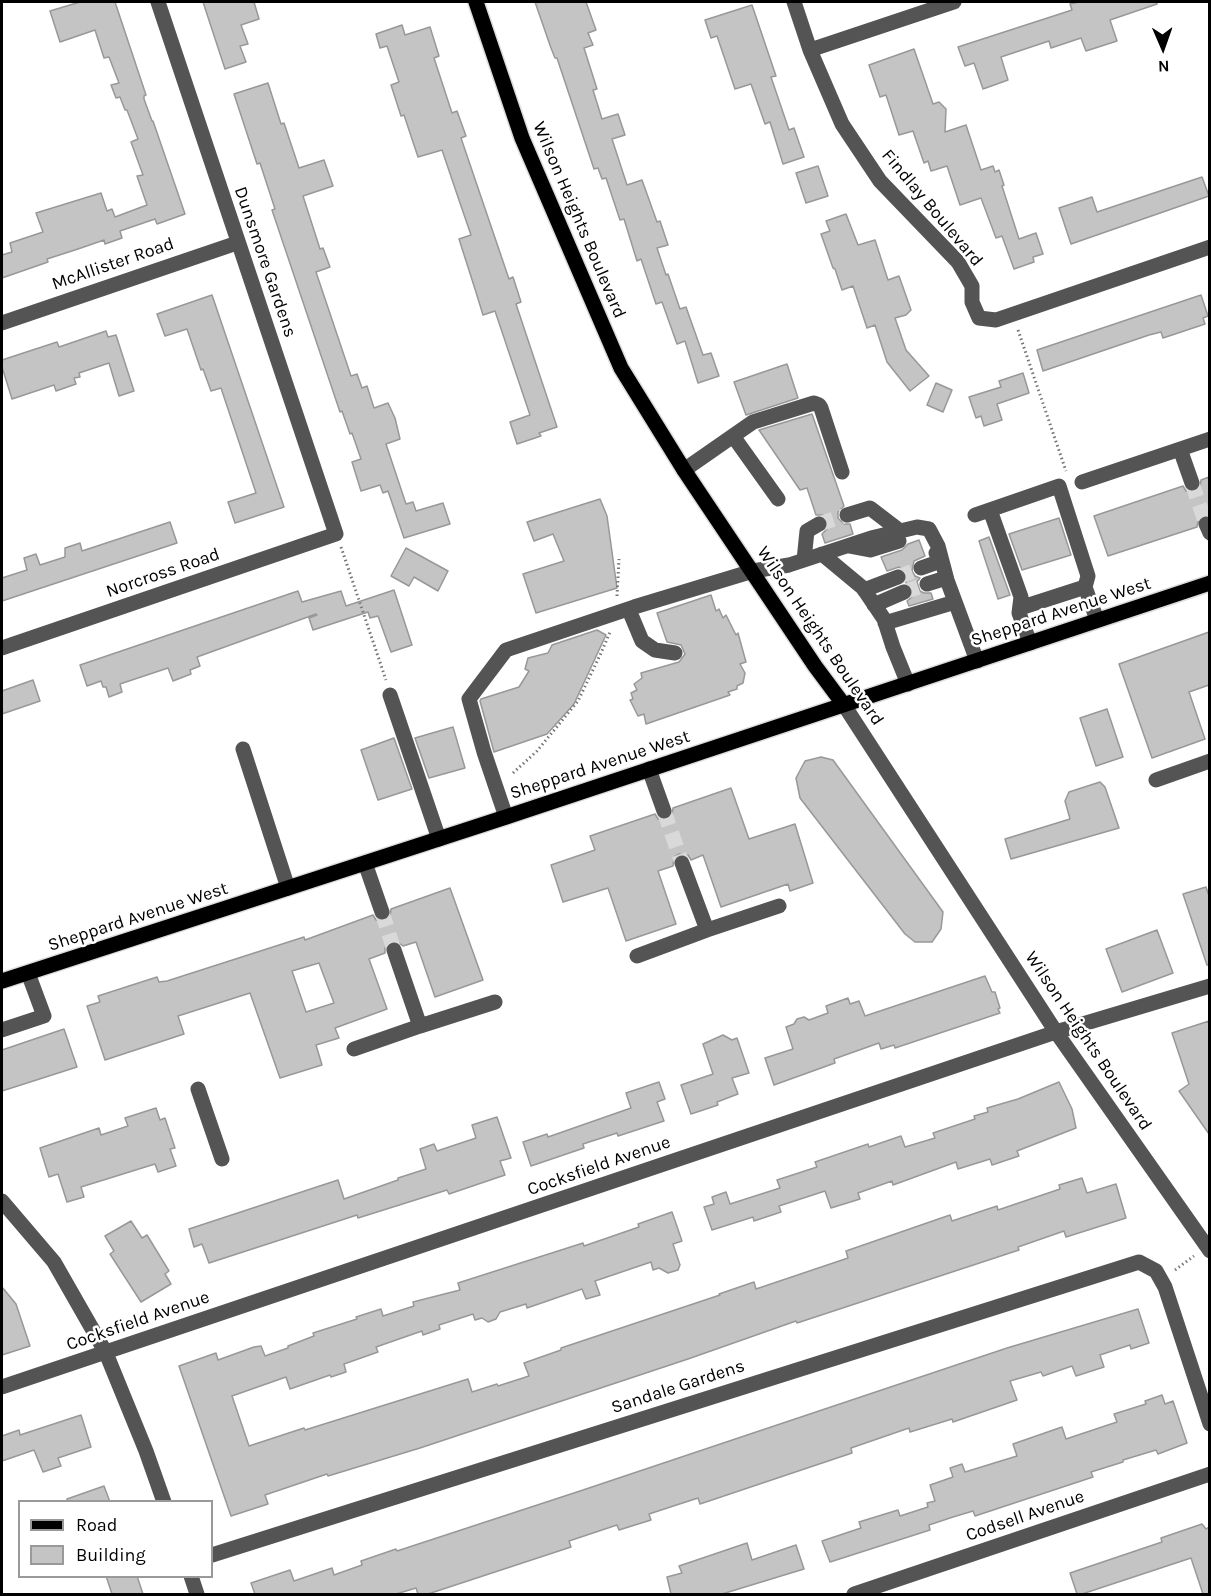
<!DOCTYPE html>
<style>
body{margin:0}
#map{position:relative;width:1211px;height:1596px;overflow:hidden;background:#fff;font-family:Karla,sans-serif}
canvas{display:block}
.frame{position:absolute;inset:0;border:3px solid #000;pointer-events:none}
.legend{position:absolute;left:18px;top:1500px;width:195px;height:78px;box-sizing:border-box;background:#fff;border:2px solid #999;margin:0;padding:8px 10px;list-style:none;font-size:18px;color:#000}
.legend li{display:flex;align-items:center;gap:12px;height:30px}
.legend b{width:30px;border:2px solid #999}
.north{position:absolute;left:1133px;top:18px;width:60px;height:60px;-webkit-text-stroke:4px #fff;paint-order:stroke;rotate:178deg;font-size:16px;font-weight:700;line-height:24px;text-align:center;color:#000}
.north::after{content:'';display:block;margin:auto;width:21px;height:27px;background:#000;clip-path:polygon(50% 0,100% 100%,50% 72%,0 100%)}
</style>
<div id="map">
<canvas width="1211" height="1596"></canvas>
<div class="frame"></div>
<ul class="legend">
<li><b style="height:8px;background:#000"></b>Road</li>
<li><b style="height:16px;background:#c4c4c4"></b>Building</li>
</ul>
<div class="north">N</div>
</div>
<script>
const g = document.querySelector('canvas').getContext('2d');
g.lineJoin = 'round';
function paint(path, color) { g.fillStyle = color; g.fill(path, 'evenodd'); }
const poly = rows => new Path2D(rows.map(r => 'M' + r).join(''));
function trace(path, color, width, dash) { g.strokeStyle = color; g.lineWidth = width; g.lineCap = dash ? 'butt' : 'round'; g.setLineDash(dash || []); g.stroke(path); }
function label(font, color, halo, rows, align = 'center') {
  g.font = font + ' Karla,sans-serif'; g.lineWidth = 5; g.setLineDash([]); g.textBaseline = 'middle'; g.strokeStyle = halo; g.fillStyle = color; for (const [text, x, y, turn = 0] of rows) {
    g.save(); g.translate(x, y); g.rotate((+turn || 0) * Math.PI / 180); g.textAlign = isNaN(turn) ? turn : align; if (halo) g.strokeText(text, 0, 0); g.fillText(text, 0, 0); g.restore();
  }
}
const building = poly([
 [80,2,115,2,146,95,144,96,144,99,152,121,153,121,185,214,157,224,155,219,120,231,122,238,105,244,104,240,78,249,47,259,48,262,2,278,2,255,12,252,10,243,43,232,36,213,101,193,107,211,112,209,115,217,147,205,137,176,143,175,131,142,138,139,127,110,125,110,120,97,116,98,111,85,119,83,109,57,104,58,95,30,60,42,50,11,80,2],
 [203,2,254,2,259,19,241,25,248,44,240,46,246,62,225,69,203,2],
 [535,2,586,2,596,30,588,33,593,45,584,48,597,89,593,90,602,119,618,114,625,135,612,139,627,185,642,180,657,222,660,221,668,245,657,248,666,275,668,274,680,309,686,307,703,355,711,353,719,376,698,383,685,341,677,344,662,302,656,304,641,259,637,261,624,219,620,220,606,178,602,179,598,168,594,169,557,58,555,58,551,48,535,2],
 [1079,2,1157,2,1157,4,1110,20,1117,41,1086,51,1081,38,1051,48,1049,41,1001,57,1008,80,983,89,974,63,965,66,958,47,1072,10,1070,4,1079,2],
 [752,5,776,76,771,77,789,130,794,128,804,157,783,164,770,122,765,124,751,84,735,89,717,36,711,38,705,20,752,5],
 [402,25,405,35,430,27,439,56,434,58,452,113,457,111,466,136,461,138,509,279,513,277,521,302,516,304,557,427,539,433,541,436,517,444,510,422,530,415,495,311,483,315,475,289,459,239,471,235,460,203,442,150,418,157,404,115,401,116,391,85,399,82,387,46,380,48,376,34,402,25],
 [914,49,933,104,939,102,946,109,945,132,966,125,981,170,993,166,995,172,999,170,1004,185,1002,186,1019,239,1036,233,1043,254,1033,257,1034,262,1014,269,1002,236,996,238,981,198,960,205,947,166,931,171,928,161,924,163,913,131,899,135,886,95,880,97,869,65,914,49],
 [268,83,281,124,284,123,299,168,324,160,333,186,303,196,320,249,323,248,330,267,316,272,351,376,357,374,362,388,367,386,374,408,388,403,395,418,400,439,386,444,406,504,413,502,416,511,443,503,450,524,404,538,388,491,383,493,380,485,361,491,352,462,361,459,352,433,350,434,342,411,340,412,272,210,275,209,260,163,257,164,234,94,268,83],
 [818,166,828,196,806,203,796,173,818,166],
 [1202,177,1209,196,1071,244,1059,208,1092,197,1097,212,1202,177],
 [846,214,858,245,875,240,888,280,899,276,911,310,906,315,895,318,906,350,929,376,910,391,887,362,875,325,867,328,853,286,842,290,835,269,833,268,821,234,830,231,826,221,846,214],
 [212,295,284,507,235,523,228,502,256,493,221,388,211,391,203,369,201,370,187,329,165,336,157,314,212,295],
 [1201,295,1208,316,1203,318,1205,324,1163,338,1161,332,1149,335,1043,371,1037,350,1201,295],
 [106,331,108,337,116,335,134,391,119,396,109,363,79,373,80,377,74,378,76,384,56,391,54,385,12,399,2,367,2,360,57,342,59,347,106,331],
 [787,364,798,398,746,415,734,382,787,364],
 [1023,373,1029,393,997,404,1002,420,984,426,981,416,976,418,969,397,1001,387,999,381,1023,373],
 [936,383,952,390,943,412,927,405,936,383],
 [812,414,844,506,838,512,838,518,844,524,850,524,853,534,825,543,822,534,828,528,828,520,823,515,816,515,807,488,800,490,759,430,812,414],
 [1209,477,1209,515,1203,515,1199,518,1197,527,1108,556,1094,516,1183,486,1186,491,1195,492,1200,489,1201,480,1209,477],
 [600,499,607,516,617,588,536,613,523,574,564,561,553,534,534,541,527,522,600,499],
 [1059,518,1071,555,1022,570,1009,534,1059,518],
 [170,522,177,543,2,601,2,578,27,570,24,558,36,554,40,565,65,557,65,548,80,543,82,551,170,522],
 [989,537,1010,595,998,599,979,541,989,537],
 [919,540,925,556,914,561,912,571,915,576,920,578,917,582,920,591,924,593,931,593,933,599,909,606,907,601,912,597,914,593,913,588,906,583,907,573,899,567,887,571,881,557,902,550,908,544,919,540],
 [406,548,448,571,438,591,414,577,409,586,391,576,406,548],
 [394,590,412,645,391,652,378,616,370,618,368,612,313,630,309,618,317,615,316,614,197,657,200,666,190,670,191,674,173,681,168,668,120,684,122,692,109,697,106,687,103,687,101,681,87,686,80,665,298,591,302,602,341,591,346,606,394,590],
 [711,595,716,611,719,609,723,618,726,615,736,635,738,633,746,662,740,664,745,673,743,683,737,686,737,689,728,692,730,695,646,724,644,714,638,716,630,700,633,699,631,693,637,690,634,684,642,678,641,673,679,662,685,654,681,645,667,642,657,613,711,595],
 [597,630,606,635,574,704,547,734,494,752,480,701,481,699,519,687,529,671,525,669,528,658,548,653,552,645,597,630],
 [1209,632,1209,685,1189,692,1205,739,1152,758,1119,664,1209,632],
 [33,680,40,701,2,714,2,691,33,680],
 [1107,709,1123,757,1096,766,1080,718,1107,709],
 [453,727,465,768,429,778,415,738,453,727],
 [394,738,412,789,378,800,361,750,394,738],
 [821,757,833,760,943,912,941,929,932,942,915,942,905,934,800,798,796,778,805,761,821,757],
 [1100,782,1105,787,1119,828,1011,859,1005,839,1070,819,1065,801,1069,792,1100,782],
 [731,788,749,839,795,824,813,883,790,891,788,884,721,907,703,855,691,860,688,855,679,854,674,857,673,866,658,871,676,924,626,941,608,888,563,902,551,865,595,850,590,836,655,814,658,819,667,820,672,817,673,808,731,788],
 [1206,887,1209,896,1209,965,1207,965,1183,894,1206,887],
 [450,888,483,980,435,997,416,942,403,946,396,941,390,941,385,948,385,953,369,959,387,1009,335,1028,339,1038,316,1045,322,1065,280,1078,250,993,178,1016,184,1034,105,1060,87,1006,100,1002,98,996,157,977,159,982,167,981,304,937,305,940,373,915,376,920,385,921,390,918,391,909,450,888],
 [319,963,334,1003,306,1012,292,971,319,963],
 [1157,930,1173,973,1122,992,1106,949,1157,930],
 [985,976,992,992,995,992,1000,1008,998,1009,1000,1013,895,1048,894,1045,881,1049,879,1043,834,1059,835,1063,774,1085,765,1058,793,1049,786,1027,794,1024,797,1019,804,1017,809,1020,828,1013,826,1006,848,998,850,1004,859,1001,865,1016,985,976],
 [1209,1021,1209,1134,1179,1091,1189,1084,1172,1033,1209,1021],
 [64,1029,77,1067,2,1091,2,1050,64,1029],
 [723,1035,732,1040,737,1038,749,1073,732,1078,738,1094,717,1102,718,1105,691,1114,681,1085,713,1074,703,1044,723,1035],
 [659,1082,665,1099,657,1102,664,1121,618,1136,617,1133,583,1144,584,1148,531,1166,523,1142,547,1134,548,1137,631,1108,626,1093,659,1082],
 [1059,1082,1072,1109,1076,1128,1017,1151,1019,1156,992,1165,990,1159,958,1169,956,1162,893,1185,892,1181,858,1193,860,1199,831,1208,825,1191,779,1206,781,1212,754,1221,753,1217,712,1230,704,1207,714,1204,712,1197,726,1192,730,1204,780,1188,777,1180,817,1167,815,1162,868,1144,869,1147,901,1136,905,1147,935,1138,933,1133,975,1119,974,1116,988,1112,987,1108,1018,1099,1059,1082],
 [156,1108,160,1120,165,1118,175,1148,170,1149,176,1166,158,1172,155,1164,81,1187,84,1197,67,1202,58,1174,49,1177,40,1148,99,1128,101,1135,128,1126,125,1118,156,1108],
 [497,1117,511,1158,500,1161,505,1175,449,1194,447,1190,358,1218,357,1215,209,1263,202,1244,194,1247,189,1229,338,1180,344,1199,398,1180,398,1178,426,1169,420,1149,434,1144,437,1151,476,1138,472,1125,497,1117],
 [1082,1178,1087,1193,1116,1184,1126,1218,1066,1237,1064,1231,1018,1247,1019,1250,797,1323,796,1321,688,1359,420,1448,328,1476,327,1474,265,1495,268,1504,231,1516,179,1366,216,1353,218,1360,254,1347,261,1346,265,1356,288,1348,288,1346,314,1336,313,1333,357,1319,356,1317,381,1309,383,1316,414,1306,413,1302,460,1290,458,1283,583,1243,584,1246,639,1227,638,1224,672,1212,682,1241,673,1244,680,1265,678,1270,668,1273,659,1268,653,1270,651,1262,595,1281,600,1295,586,1299,582,1289,527,1308,526,1304,500,1312,496,1319,488,1322,482,1318,475,1320,473,1314,439,1325,440,1329,423,1335,422,1331,376,1347,378,1352,344,1364,346,1372,331,1377,330,1375,290,1389,286,1377,232,1396,249,1446,304,1428,305,1430,468,1379,472,1392,497,1384,498,1386,529,1376,524,1363,561,1350,561,1348,720,1295,719,1294,754,1282,756,1289,848,1258,846,1251,950,1215,952,1221,997,1206,998,1210,1060,1189,1059,1185,1082,1178],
 [131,1221,142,1238,147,1235,169,1271,165,1274,171,1284,141,1302,110,1254,114,1251,105,1236,131,1221],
 [2,1287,16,1304,30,1346,2,1355,2,1287],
 [1138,1309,1149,1343,1131,1349,1130,1345,1100,1355,1104,1367,1076,1376,1072,1366,1043,1376,1041,1372,1010,1381,1017,1400,953,1422,952,1419,910,1432,909,1428,851,1448,852,1453,700,1504,698,1498,649,1514,651,1520,619,1530,617,1525,569,1541,571,1547,428,1594,418,1594,416,1588,396,1594,255,1594,251,1583,290,1570,294,1581,332,1568,334,1575,362,1565,361,1561,396,1549,397,1551,580,1491,1007,1348,1138,1309],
 [1162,1395,1165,1404,1173,1401,1187,1443,1158,1454,1156,1450,1123,1460,1123,1462,1091,1472,1093,1477,975,1516,973,1511,953,1517,929,1525,930,1530,830,1562,822,1541,861,1528,859,1522,898,1510,900,1516,928,1507,927,1503,935,1501,930,1485,953,1477,950,1468,962,1464,965,1472,1017,1456,1013,1444,1062,1427,1066,1439,1117,1422,1114,1414,1146,1404,1145,1401,1162,1395],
 [81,1415,91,1447,58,1458,61,1466,43,1472,34,1450,2,1461,2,1436,19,1430,20,1435,81,1415],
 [104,1486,110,1502,67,1502,67,1499,104,1486],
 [1202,1524,1206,1529,1209,1527,1209,1594,1203,1594,1191,1558,1082,1594,1077,1594,1070,1573,1162,1542,1161,1538,1202,1524],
 [747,1543,752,1560,796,1545,804,1569,722,1594,671,1594,667,1577,682,1573,679,1566,747,1543],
 [106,1576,137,1576,143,1594,112,1594,106,1576]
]);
paint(building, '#c4c4c4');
trace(building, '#989898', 1.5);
trace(poly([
 [1192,483,1206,524],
 [819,524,847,515],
 [898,577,921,568],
 [904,592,927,584],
 [664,811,682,863],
 [382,912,394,950]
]), '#d9d9d9', 15, [15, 8]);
const major = poly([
 [476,2,522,138,621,368,684,470,815,666,844,705],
 [2,981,506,817,1210,583]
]);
trace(major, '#dbdbdb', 18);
trace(poly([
 [1018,330,1066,471],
 [341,547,386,680],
 [617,596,619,559],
 [513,773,537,751,578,701,601,653,610,632],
 [1175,1270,1194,1256]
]), '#767676', 3, [1.5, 3]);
trace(poly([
 [794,2,810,50,842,124,880,181,958,262,972,286,972,302,979,318,996,320,1210,247],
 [810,50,954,2],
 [2,323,237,243],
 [733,436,778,499],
 [1180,449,1192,483],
 [684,470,753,422,814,403,819,405,821,408,842,472],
 [1082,482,1210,439],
 [990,510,1021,597,1019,613,1030,643],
 [847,515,870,508,900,531],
 [975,515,1059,486,1088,576,1085,587],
 [1206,524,1210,533],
 [849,546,870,550,899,541],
 [822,554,863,588,884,619,893,647,908,684],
 [804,560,807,531,819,524],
 [921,568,941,561,936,553],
 [927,584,946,578],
 [864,590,898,577],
 [874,605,904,592],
 [1020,608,1085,587,1097,620],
 [629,610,642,641,655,650,675,653],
 [885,623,955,602],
 [2,648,336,534,158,2],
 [390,695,439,839],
 [844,705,1056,1032,1210,1251],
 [243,749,288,888],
 [649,769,664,811],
 [1156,780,1210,761],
 [506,817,484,752,469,699,506,650,634,607,753,571,789,565,871,538,917,527,929,529,938,546,947,580,977,661],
 [365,863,382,912],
 [707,930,779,906],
 [637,956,707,930,682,863],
 [420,1026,495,1002],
 [2,1030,44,1016,28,973],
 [354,1049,420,1026,394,950],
 [198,1089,222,1159],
 [2,1201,54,1262,106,1353,146,1451,164,1502],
 [2,1387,1056,1032,1210,986],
 [212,1555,1139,1262,1156,1271,1165,1287,1210,1424],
 [191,1576,197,1594],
 [854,1594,1210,1474]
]), '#545454', 15);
trace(major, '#000', 15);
label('18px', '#000', '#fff', [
 ["Findlay Boulevard",932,208,50],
 ["Wilson Heights Boulevard",579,220,67],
 ["Dunsmore Gardens",265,262,71],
 ["McAllister Road",113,264,-19],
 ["Norcross Road",163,573,-19],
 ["Sheppard Avenue West",1061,612,-18],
 ["Wilson Heights Boulevard",820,636,56],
 ["Sheppard Avenue West",600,765,-18],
 ["Sheppard Avenue West",138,917,-18],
 ["Wilson Heights Boulevard",1088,1041,56],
 ["Cocksfield Avenue",599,1166,-19],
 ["Cocksfield Avenue",138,1321,-19],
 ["Sandale Gardens",678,1387,-18],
 ["Codsell Avenue",1025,1516,-19]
]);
</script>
